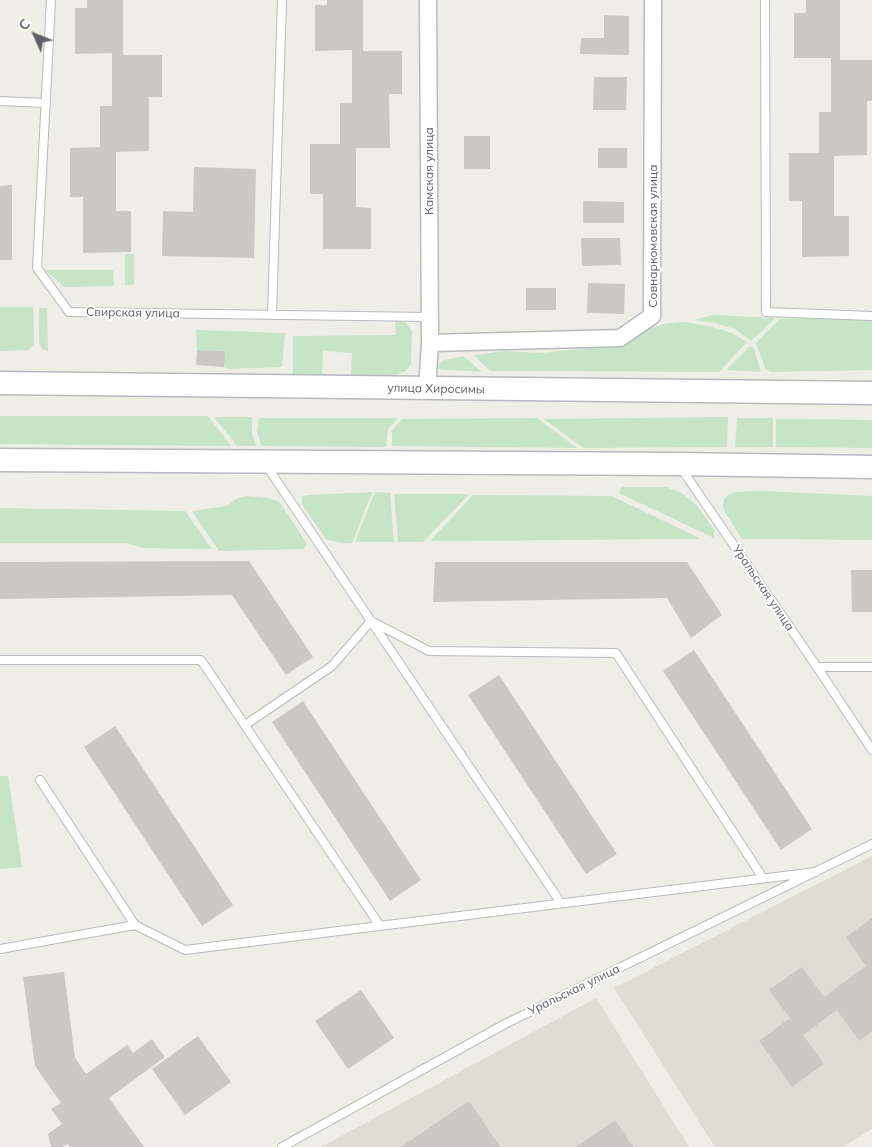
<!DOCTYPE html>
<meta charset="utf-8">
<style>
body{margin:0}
#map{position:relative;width:872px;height:1147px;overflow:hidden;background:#eeeee6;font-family:Mulish,sans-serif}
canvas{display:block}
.north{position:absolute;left:10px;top:10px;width:50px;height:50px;-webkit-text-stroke:4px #fff;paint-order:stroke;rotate:314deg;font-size:14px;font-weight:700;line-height:20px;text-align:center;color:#5e6065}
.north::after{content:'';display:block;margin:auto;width:18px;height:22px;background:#5e6065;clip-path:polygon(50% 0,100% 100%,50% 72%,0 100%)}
</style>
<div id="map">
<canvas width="872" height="1147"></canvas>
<div class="north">С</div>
</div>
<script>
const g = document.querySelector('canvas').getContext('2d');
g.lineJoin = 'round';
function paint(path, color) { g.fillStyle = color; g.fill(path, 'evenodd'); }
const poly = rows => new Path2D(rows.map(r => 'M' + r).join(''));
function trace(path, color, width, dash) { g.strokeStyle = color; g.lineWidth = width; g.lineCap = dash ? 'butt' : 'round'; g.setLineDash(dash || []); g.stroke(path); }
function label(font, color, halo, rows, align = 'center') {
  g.font = font + ' Mulish,sans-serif'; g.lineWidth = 4; g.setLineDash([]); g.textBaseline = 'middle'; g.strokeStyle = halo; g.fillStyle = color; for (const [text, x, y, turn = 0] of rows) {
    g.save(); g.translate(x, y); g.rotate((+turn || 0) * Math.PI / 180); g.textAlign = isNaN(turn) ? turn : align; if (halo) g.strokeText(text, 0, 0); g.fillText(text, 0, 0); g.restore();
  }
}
paint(poly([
 [872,856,872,1129,843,1147,715,1147,614,988],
 [596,998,689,1147,321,1147]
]), '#deddd4');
paint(poly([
 [125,254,134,254,134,285,125,285],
 [45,270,113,270,114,286,64,287],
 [0,307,33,307,34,344,28,350,0,351],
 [39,308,47,308,48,351,42,349,39,343],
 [713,315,775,318,751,341,735,329,714,323,694,320],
 [872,318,872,370,772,372,766,370,756,343,780,319],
 [395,320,405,322,412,331,411,364,406,371,396,375,351,375,352,353,323,351,322,374,293,374,293,336,396,335],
 [684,322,713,327,732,333,747,342,719,372,490,371,474,355,505,351,541,353,609,346,648,329,664,324],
 [196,330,285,333,282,367,228,369,224,367,224,351,197,350],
 [750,346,754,349,761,372,726,370],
 [463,356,482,372,437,369,439,364,445,360],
 [0,416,208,416,231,446,0,444],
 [214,417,252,417,252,433,256,446,237,446],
 [728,417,727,447,583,448,544,419],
 [259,418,398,418,388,429,386,447,262,446,257,432],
 [537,418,577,448,392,446,392,430,402,419],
 [737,418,773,418,773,447,735,447],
 [776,419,872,420,872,448,776,447],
 [622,487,666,487,682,493,698,507,714,530,714,538,619,493],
 [762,491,872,496,872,540,742,539,725,512,723,506,724,499,728,495,735,492],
 [372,492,352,543,341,543,326,539,302,504,302,496,310,495],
 [375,492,390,493,394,542,355,542],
 [394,494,469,494,423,542,398,542],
 [473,495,612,496,701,539,430,541],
 [246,496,269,498,279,502,289,516,307,544,304,549,219,551,192,511,227,506,236,499],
 [0,508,185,511,212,549,143,548,127,543,0,543],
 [0,776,8,776,22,867,0,869]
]), '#c5e4c8');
paint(poly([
 [87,0,123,0,123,55,162,55,162,97,149,97,149,151,116,152,116,211,131,211,131,252,83,253,83,197,70,197,70,148,100,147,100,106,112,106,112,53,75,54,75,8,87,8],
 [327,0,363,0,363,51,402,51,402,94,389,94,390,148,356,148,356,207,371,208,371,249,323,249,323,194,310,194,310,144,340,144,340,103,352,103,352,50,315,51,315,5,327,5],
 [806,0,840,0,840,60,872,60,872,101,867,101,867,155,834,156,834,216,849,216,849,256,802,257,802,201,789,201,789,153,819,153,819,112,831,112,831,58,794,58,794,13,806,13],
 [604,15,629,16,629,55,580,54,581,38,604,38],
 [594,77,627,77,626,110,593,110],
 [464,136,490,136,490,169,464,169],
 [598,148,627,148,627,168,598,168],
 [194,167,256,169,254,258,162,256,163,211,193,212],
 [12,185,12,260,0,260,0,186],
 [583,201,624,202,624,223,583,223],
 [581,238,620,238,621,265,582,266],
 [588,283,625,284,624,314,587,313],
 [526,288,556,288,556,310,526,310],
 [197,350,225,351,224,367,196,365],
 [249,561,313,657,286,675,232,595,0,599,0,562],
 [435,562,687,562,722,615,691,638,667,598,433,602],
 [851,570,872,570,872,612,852,612],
 [694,650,812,829,781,850,663,671],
 [499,675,617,854,586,874,468,695],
 [303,701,421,880,390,901,272,722],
 [115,726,233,905,202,926,84,747],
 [872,918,872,1031,859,1041,837,1010,803,1035,824,1064,792,1087,759,1041,790,1018,769,990,802,967,824,997,866,966,846,937],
 [64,972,75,1058,86,1074,127,1045,133,1053,152,1039,165,1057,109,1098,144,1147,70,1147,67,1144,63,1147,51,1147,48,1134,62,1124,51,1109,61,1103,35,1066,23,977],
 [361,990,394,1038,348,1069,315,1021],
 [198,1036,231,1082,185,1115,152,1069],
 [469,1101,500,1147,401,1147],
 [615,1120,633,1147,576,1147]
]), '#cac8c2');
const service = poly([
 [51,0,37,268,69,312,429,317],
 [765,0,766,312,872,316],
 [0,101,46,103],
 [272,315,282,0],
 [266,465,371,621,429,651,616,653,763,878],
 [681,468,817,667,872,667],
 [0,660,201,660,380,926],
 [817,667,872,750],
 [245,725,332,666,371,621,561,903],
 [40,780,135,925],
 [0,949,135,925,185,950,816,872],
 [282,1147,505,1024,872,844]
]);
const minor = poly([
 [428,0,430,343],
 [427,389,430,343,620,338,652,316,653,0]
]);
const secondary = poly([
 [0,383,872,393],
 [0,460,678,464,872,467]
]);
trace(service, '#b8babe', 10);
trace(minor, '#b8babe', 19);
trace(secondary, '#b7b9be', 25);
trace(service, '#fff', 8);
trace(minor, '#fff', 16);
trace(secondary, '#fff', 22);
label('12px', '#5e6065', '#fff', [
 ["Камская улица",429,171,-90],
 ["Совнаркомовская улица",653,236,-90],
 ["Свирская улица",133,313,1],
 ["улица Хиросимы",436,389,1],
 ["Уральская улица",763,588,56],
 ["Уральская улица",574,990,-26]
]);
</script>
